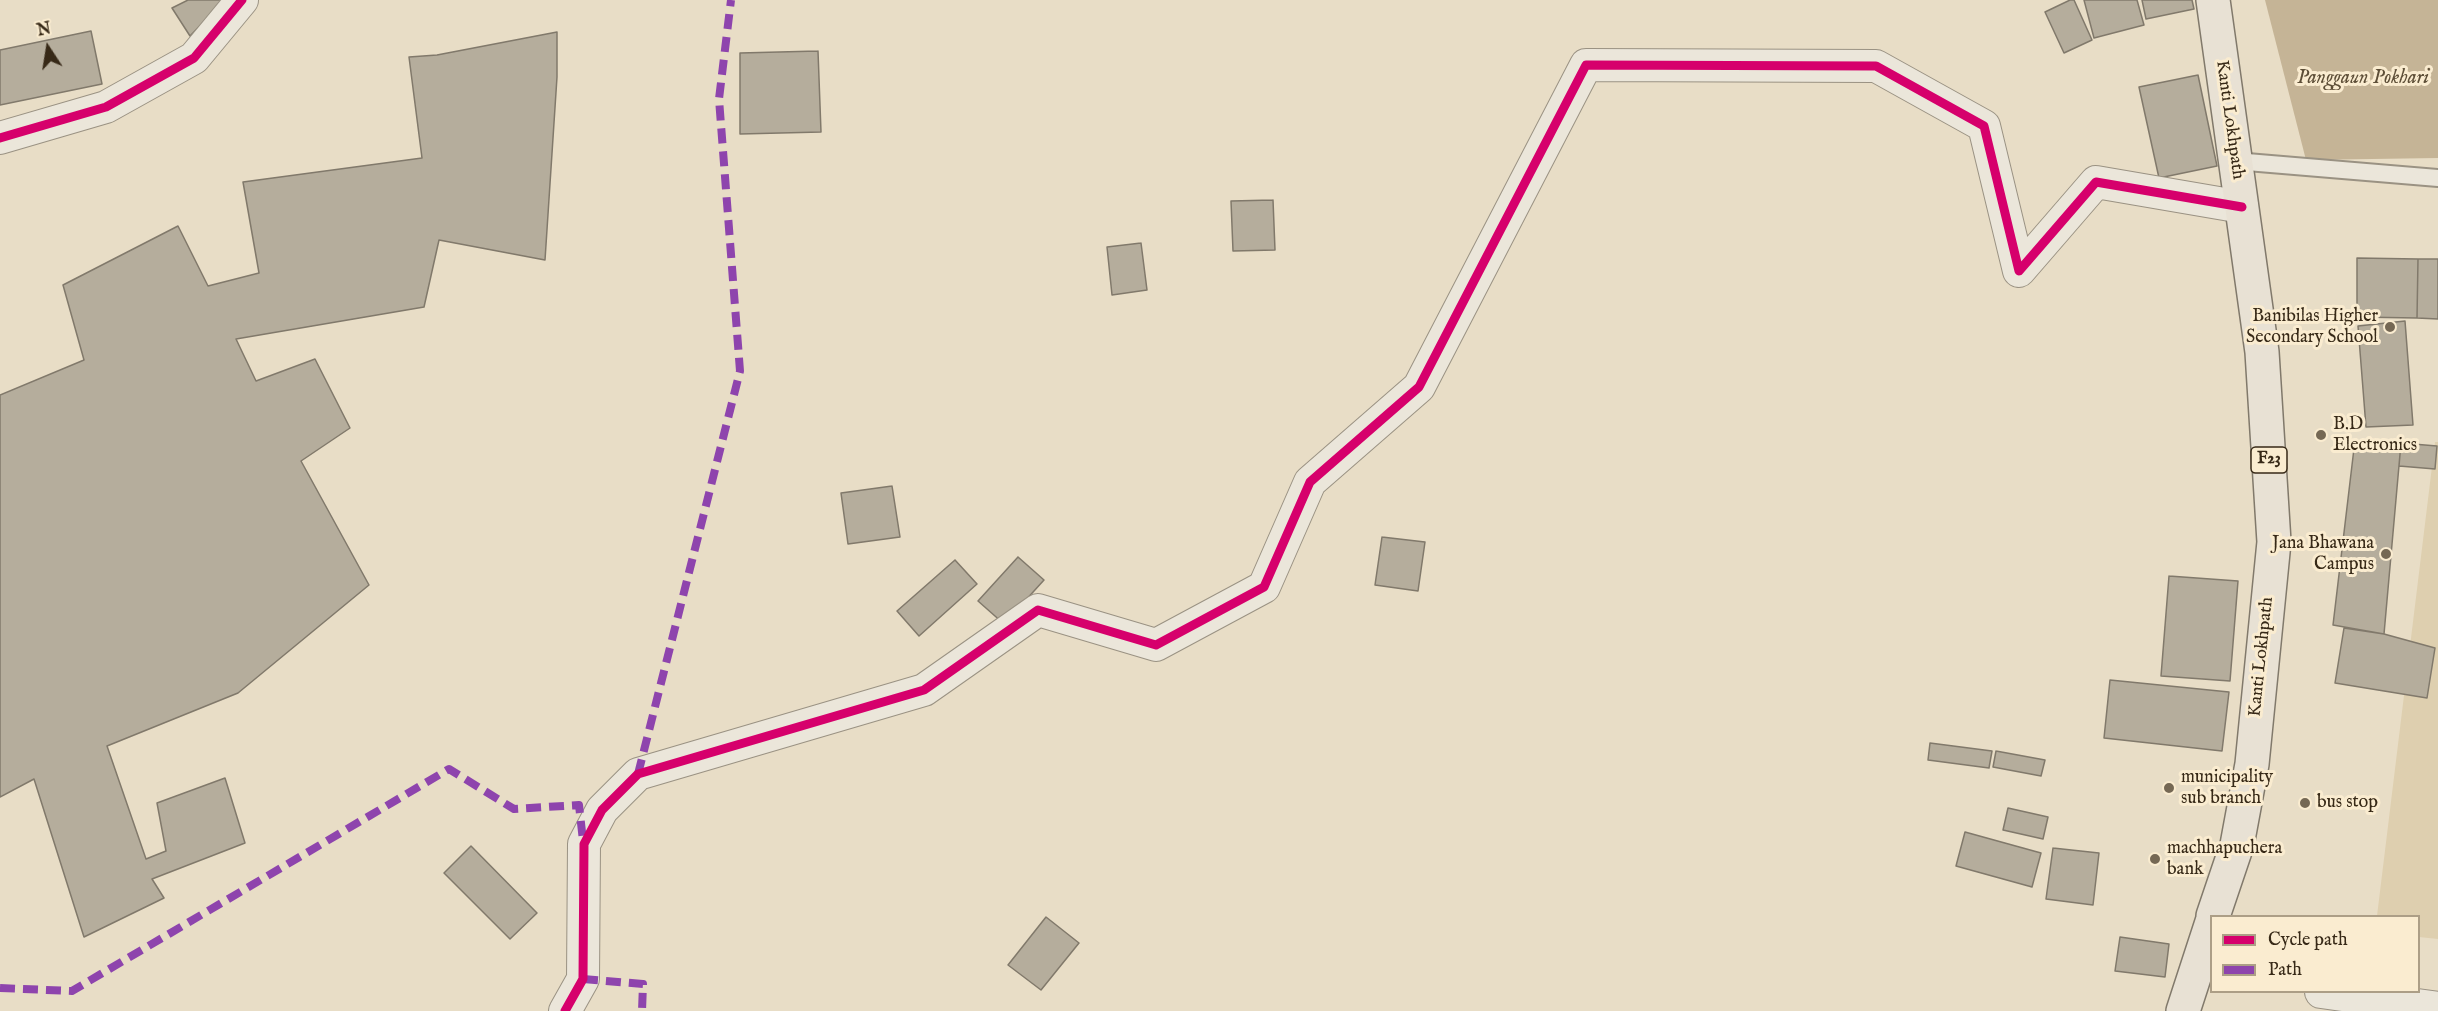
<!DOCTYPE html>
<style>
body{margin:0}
#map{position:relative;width:2438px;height:1011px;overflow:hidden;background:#e8ddc6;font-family:"IM FELL English",serif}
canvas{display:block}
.legend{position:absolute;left:2210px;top:915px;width:210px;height:78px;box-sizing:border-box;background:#faecd0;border:2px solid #ac9e86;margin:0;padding:8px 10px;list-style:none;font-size:18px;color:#372917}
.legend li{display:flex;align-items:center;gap:12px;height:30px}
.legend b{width:30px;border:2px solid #ac9e86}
.north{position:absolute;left:18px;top:18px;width:60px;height:60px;-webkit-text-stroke:4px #faecd0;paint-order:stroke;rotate:348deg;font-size:16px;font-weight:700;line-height:24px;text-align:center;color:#372917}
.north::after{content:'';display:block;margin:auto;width:21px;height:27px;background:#372917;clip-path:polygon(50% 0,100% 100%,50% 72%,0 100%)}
</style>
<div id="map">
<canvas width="2438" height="1011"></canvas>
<ul class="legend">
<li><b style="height:8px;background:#d6006c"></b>Cycle path</li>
<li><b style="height:8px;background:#8e44ad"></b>Path</li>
</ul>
<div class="north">N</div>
</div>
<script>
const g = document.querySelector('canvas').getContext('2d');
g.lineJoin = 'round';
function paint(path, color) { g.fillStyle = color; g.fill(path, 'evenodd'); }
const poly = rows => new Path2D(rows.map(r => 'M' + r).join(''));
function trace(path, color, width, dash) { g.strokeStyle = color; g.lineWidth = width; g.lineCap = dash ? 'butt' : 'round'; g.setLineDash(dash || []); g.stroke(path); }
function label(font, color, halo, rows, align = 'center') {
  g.font = font + ' "IM FELL English",serif'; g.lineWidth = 6; g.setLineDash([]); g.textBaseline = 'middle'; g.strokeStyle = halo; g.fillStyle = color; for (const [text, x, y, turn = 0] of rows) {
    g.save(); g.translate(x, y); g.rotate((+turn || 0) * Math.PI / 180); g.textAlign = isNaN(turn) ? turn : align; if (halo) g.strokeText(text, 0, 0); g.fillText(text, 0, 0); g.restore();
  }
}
paint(poly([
 [2435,442,2438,442,2438,939,2419,937,2418,916,2377,916]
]), '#decfaf');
paint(poly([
 [2265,0,2438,0,2438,158,2306,160]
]), '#c5b496');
const building = poly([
 [188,0,225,0,190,36,172,8,188,0],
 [2070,0,2074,0,2092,40,2064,53,2045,12,2070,0],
 [2084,0,2137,0,2144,25,2094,38,2084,0],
 [2142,0,2192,0,2194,9,2146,19,2142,0],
 [91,31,102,84,0,105,0,50,91,31],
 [557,32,557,77,545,260,439,240,424,307,236,339,256,381,315,359,350,428,301,461,369,585,238,693,107,746,146,859,166,851,157,803,225,778,245,843,152,879,164,898,84,937,34,779,0,797,0,395,84,360,63,285,178,226,208,286,259,273,243,182,422,158,409,57,437,55,557,32],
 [818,51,821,132,740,134,740,53,818,51],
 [2198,75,2217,166,2159,178,2139,87,2198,75],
 [1273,200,1275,250,1233,251,1231,201,1273,200],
 [1141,243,1147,290,1112,295,1107,247,1141,243],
 [2357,258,2418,259,2417,318,2357,317,2357,258],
 [2418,259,2438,259,2438,319,2417,318,2418,259],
 [2405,321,2413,425,2366,427,2358,326,2405,321],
 [2355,440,2401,443,2384,634,2333,625,2355,440],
 [2401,443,2437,446,2435,469,2399,466,2401,443],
 [892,486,900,537,848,544,841,493,892,486],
 [1382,537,1425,542,1418,591,1375,585,1382,537],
 [1018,557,1044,580,1004,624,978,601,1018,557],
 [955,560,977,584,919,636,897,611,955,560],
 [2169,576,2238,581,2230,681,2161,676,2169,576],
 [2344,628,2384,634,2435,648,2427,698,2335,683,2344,628],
 [2110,680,2229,692,2222,751,2104,738,2110,680],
 [1930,743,1992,751,1989,768,1928,760,1930,743],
 [1996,751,2045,760,2041,776,1993,767,1996,751],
 [2008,808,2048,817,2043,839,2003,830,2008,808],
 [1965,832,2041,853,2032,887,1956,866,1965,832],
 [471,846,537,913,510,939,444,873,471,846],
 [2053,848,2099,853,2093,905,2046,899,2053,848],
 [1046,917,1079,943,1041,990,1008,965,1046,917],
 [2120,937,2169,944,2165,977,2115,971,2120,937]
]);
paint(building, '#b5ad9c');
trace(building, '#81796b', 1.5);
const lane = poly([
 [2235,161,2438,178]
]);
const street = poly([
 [0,138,106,107,194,58,242,0],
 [2321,992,2438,1008],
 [565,1011,583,979,584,844,602,810,638,774,924,690,1038,610,1156,645,1264,587,1310,482,1419,387,1586,65,1876,66,1984,126,2019,271,2096,182,2242,207]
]);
const primary = poly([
 [2213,0,2262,352,2274,542,2252,764,2237,845,2213,916],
 [2183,1011,2212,922]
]);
trace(lane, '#9a9283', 20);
trace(street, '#9a9283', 34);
trace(primary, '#81796b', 36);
trace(lane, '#ebe6da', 16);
trace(street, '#ebe6da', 32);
trace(primary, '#e8e1d4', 33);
trace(poly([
 [638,774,740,371,719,99,731,0],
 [583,979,643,984,642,1011],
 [0,988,72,991,449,769,514,809,579,805,583,841]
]), '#8e44ad', 8, [15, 8]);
trace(poly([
 [0,138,106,107,194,58,242,0],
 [565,1011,583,979,584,844,602,810,638,774,924,690,1038,610,1156,645,1264,587,1310,482,1419,387,1586,65,1876,66,1984,126,2019,271,2096,182,2242,207]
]), '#d6006c', 9);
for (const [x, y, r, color] of [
 [2390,327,6,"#756854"],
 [2321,435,6,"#756854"],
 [2386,554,6,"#756854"],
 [2169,788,6,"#756854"],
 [2305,803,6,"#756854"],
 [2155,859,6,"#756854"]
]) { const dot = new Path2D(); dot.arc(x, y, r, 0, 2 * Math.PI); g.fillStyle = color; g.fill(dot); trace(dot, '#faecd0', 2); }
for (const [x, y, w] of [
 [2269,460,36]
]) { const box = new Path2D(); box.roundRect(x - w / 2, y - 13, w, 26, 4.5); g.fillStyle = '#faecd0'; g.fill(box); trace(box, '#372917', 1.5); }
label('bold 16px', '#372917', null, [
 ["F23",2269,460]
]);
label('18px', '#372917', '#faecd0', [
 ["Kanti Lokhpath",2229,120,82],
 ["Kanti Lokhpath",2262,657,-84]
]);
label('18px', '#372917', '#faecd0', [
 ["Banibilas Higher",2378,317,"right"],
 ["Secondary School",2378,338,"right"],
 ["B.D",2333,425],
 ["Electronics",2333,446],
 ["Jana Bhawana",2374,544,"right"],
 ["Campus",2374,565,"right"],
 ["municipality",2181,778],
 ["sub branch",2181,799],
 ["bus stop",2317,803],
 ["machhapuchera",2167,849],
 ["bank",2167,870]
], 'left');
label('italic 20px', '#5d4e37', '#faecd0', [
 ["Panggaun Pokhari",2363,79]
]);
</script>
